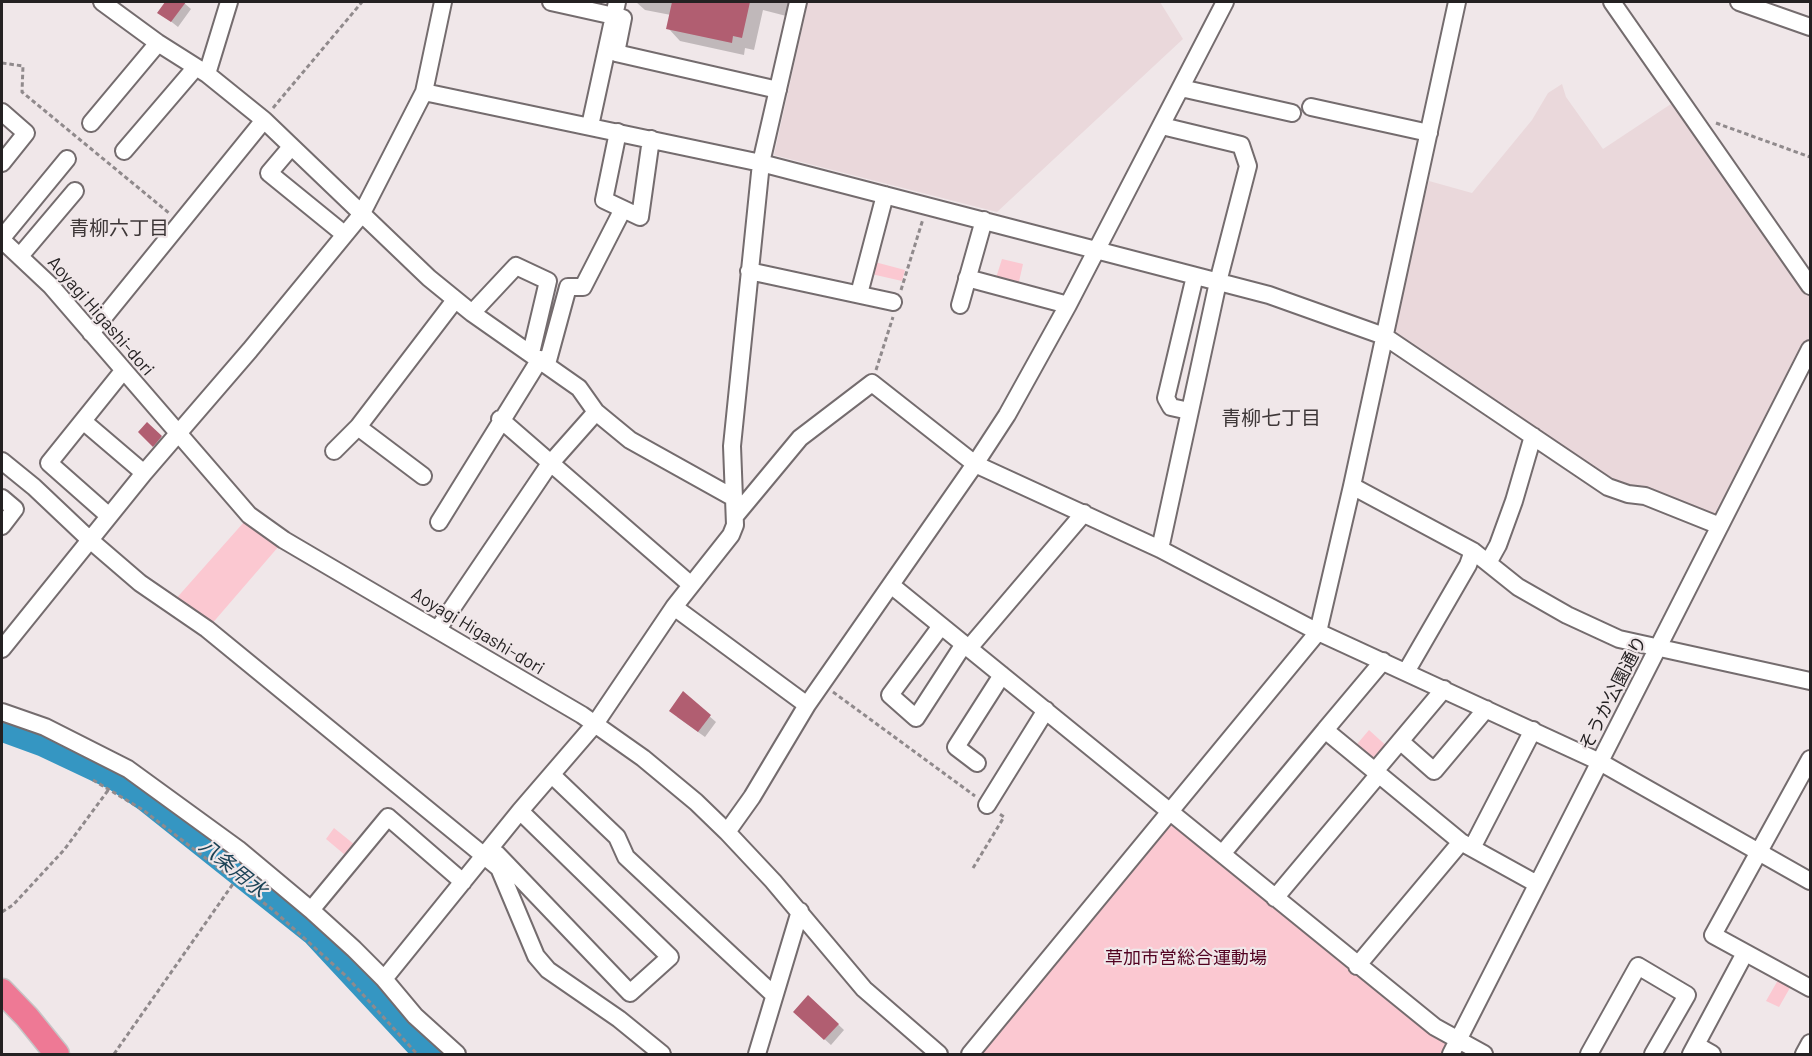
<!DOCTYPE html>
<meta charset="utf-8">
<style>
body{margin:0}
#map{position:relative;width:1812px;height:1056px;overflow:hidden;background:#f0e7e9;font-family:Barlow,sans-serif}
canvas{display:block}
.frame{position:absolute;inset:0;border:3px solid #242122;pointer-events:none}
</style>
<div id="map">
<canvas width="1812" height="1056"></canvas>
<div class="frame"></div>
</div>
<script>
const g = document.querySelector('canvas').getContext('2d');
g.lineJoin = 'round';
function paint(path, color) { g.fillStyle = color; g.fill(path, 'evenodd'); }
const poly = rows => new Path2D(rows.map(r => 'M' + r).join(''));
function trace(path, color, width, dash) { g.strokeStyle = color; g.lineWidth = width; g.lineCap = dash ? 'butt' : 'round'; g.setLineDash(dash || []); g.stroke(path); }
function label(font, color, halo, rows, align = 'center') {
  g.font = font + ' Barlow,"Noto Sans JP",sans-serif'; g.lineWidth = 4.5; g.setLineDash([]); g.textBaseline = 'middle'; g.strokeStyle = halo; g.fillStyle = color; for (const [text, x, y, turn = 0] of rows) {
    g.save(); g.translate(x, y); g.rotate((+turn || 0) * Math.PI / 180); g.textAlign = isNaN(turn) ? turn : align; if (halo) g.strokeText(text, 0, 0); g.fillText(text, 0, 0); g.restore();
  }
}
paint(poly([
 [808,2,1160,2,1183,39,997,212,774,155],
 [1562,84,1566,97,1603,149,1677,100,1810,296,1810,339,1720,523,1610,482,1388,334,1429,181,1472,193,1532,120,1548,93]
]), '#ead8db');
paint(poly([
 [1002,259,1023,264,1018,286,995,281],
 [871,261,905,270,902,281,867,273],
 [244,522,279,546,210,626,174,601],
 [1369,730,1391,750,1375,769,1352,750],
 [1172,821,1432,1035,1447,1043,1441,1054,979,1054],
 [334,828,360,849,351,860,326,839],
 [1778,980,1791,986,1779,1007,1766,1001]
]), '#fbc8d1');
paint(poly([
 [167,2,183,2,191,9,178,27,159,12],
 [636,2,792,2,794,18,763,10,754,50,745,48,744,55,680,41,668,28,671,15,645,10],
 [147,424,167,443,160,451,140,432],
 [684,694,716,722,705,737,677,717],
 [809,997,844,1030,831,1045,801,1018]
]), '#0003');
trace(poly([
 [2,728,43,743,115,777,147,799,315,933,421,1047,430,1054]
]), '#3596c2', 27);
paint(poly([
 [165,2,186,2,171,22,157,13],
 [672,2,750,2,742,38,733,36,732,43,666,29],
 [147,422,162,436,153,447,138,432],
 [683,691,711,715,698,732,669,711],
 [808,995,839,1024,824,1040,793,1012]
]), '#b15e71');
const minor = poly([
 [102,2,158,43,207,74,264,120,429,278,472,313,579,388,596,412,549,465,438,629],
 [551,2,623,18,616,53,778,90],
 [1612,2,1810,286],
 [1739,2,1810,27],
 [207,74,229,2],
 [1181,88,1292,113],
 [424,92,761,163,1269,295,1384,336,1608,487,1628,494,1645,496,1720,526],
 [1311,107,1429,133],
 [2,112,26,133,2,163],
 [91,123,158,43],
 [590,126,617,2],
 [618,132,604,200,640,217,651,139],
 [291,147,269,173,344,234],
 [124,151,196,67],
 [2,238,67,159],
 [2,240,51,286,249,515,284,540,582,715,643,758,696,802,727,832,773,881,864,989,939,1054],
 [20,256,75,191],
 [749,271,893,302],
 [967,278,1068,305],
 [859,294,885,195],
 [960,305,984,220],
 [472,313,516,266,548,281,531,353],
 [91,333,264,120],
 [547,364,568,287,583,287,623,209],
 [1189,411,1171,407,1166,398,1195,276],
 [596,412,630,440,734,498],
 [500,419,690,584],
 [83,421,144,473],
 [358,427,423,476],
 [334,451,358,427,455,300],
 [2,461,34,487,90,540,140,583,207,629,499,868,536,956,548,970,619,1019,662,1054],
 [1352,486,1473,551,1518,587,1567,615,1619,639,1810,681],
 [2,498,15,509,2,526],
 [736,515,800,438,872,383,975,464,1160,549,1318,632,1600,762,1810,881],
 [109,516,49,463,123,371],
 [439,522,540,359],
 [1160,549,1218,282,1248,166,1241,145,1162,126],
 [1488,563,1498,545,1514,501,1533,436],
 [891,585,1435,1027,1484,1054],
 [674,607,807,705],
 [941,626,890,695,916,718,964,644],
 [969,648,1084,513],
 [2,649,144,473,250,350,361,215,424,92,443,2],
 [1406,672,1468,565,1473,551],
 [2,712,45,727,128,769,238,849,311,910,354,949,384,979,415,1016,457,1054],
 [1325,730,1383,661],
 [1400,741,1434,771,1486,709],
 [1810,759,1713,935,1810,988],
 [977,763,956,747,1002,675],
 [1375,771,1444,689],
 [552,775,617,837,626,857,774,995],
 [987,805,1046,710],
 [727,832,752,797,807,705,975,464,1007,415,1068,305,1225,2],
 [1472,848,1533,730],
 [497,854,630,993,670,957,520,811],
 [1222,854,1325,730,1461,842,1537,884],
 [1275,898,1379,774],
 [311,910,388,817,463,882],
 [1357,966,1461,842],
 [384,979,520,811,595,724,674,607,731,535,735,525,732,446,761,163,798,2],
 [1696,1045,1712,1054],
 [757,1054,800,911],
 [970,1054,1318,632,1352,486,1457,2],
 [1451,1054,1810,349],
 [1589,1054,1638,966,1687,995,1653,1054],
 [1691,1054,1745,953],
 [1804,1054,1810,1043]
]);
const highway = poly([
 [2,991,27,1017,57,1054]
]);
trace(minor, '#746c6e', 20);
trace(highway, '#c6c5c6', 27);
trace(poly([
 [2,63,23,66,22,92,169,213],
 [273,108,362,2],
 [1716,123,1810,157],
 [901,290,923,219],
 [876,370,893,317],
 [833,692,975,796],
 [93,780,143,810,273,910,346,976,417,1054],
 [973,868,1004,817,998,813],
 [2,912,13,905,64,850,109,789],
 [114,1054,235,881]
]), '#908a8c', 3, [4.5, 3]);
trace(minor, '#fff', 16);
trace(highway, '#ee7995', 24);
label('18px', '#242122', '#f0e7e9', [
 ["Aoyagi Higashi-dori",101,316,49],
 ["Aoyagi Higashi-dori",478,631,31],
 ["そうか公園通り",1613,693,-63]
]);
label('18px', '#520221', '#f0e7e9', [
 ["草加市営総合運動場",1186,958]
]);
label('20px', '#3e3738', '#f0e7e9', [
 ["青柳六丁目",119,228],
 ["青柳七丁目",1271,418]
]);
label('italic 20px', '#1b4356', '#f0e7e9', [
 ["八条用水",233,868,39]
]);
</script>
